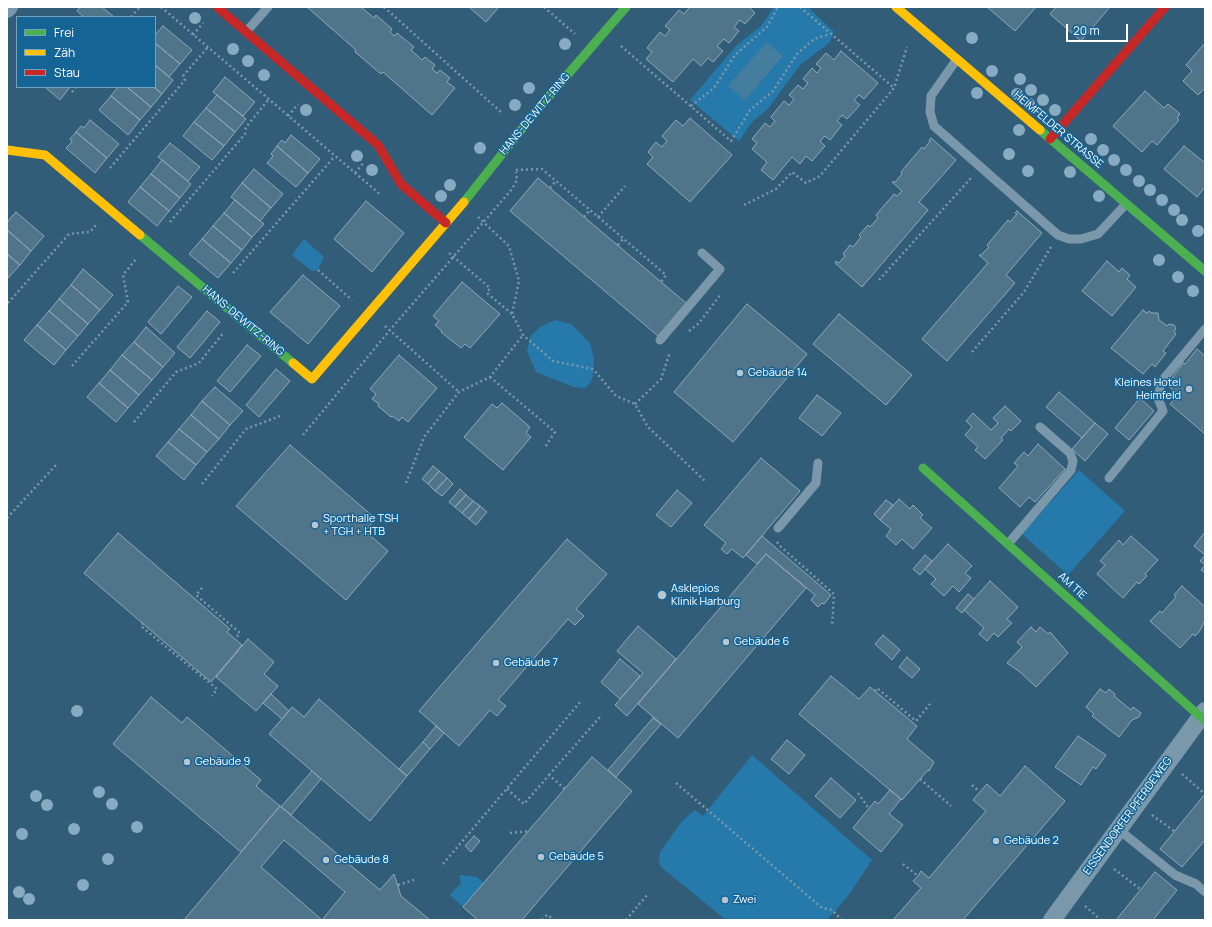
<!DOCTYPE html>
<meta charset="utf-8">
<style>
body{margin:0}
#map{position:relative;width:1212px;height:927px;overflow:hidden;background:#315d79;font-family:Manrope,sans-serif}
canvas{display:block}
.frame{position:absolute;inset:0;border:8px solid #fff;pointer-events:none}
.legend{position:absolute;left:16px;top:16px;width:140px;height:72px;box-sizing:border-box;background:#146496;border:1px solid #72a2c0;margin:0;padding:5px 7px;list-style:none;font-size:12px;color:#fff}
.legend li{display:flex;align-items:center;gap:8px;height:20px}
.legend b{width:20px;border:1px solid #72a2c0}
.scale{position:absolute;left:1066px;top:24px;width:62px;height:18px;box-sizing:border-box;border:2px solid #fff;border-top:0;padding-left:5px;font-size:12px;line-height:14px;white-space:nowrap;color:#fff;-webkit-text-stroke:3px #146496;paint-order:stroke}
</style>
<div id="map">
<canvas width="1212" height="927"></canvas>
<div class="frame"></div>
<ul class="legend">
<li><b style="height:5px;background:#4caf50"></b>Frei</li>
<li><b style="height:5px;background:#ffc107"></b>Zäh</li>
<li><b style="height:5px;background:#c62828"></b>Stau</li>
</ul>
<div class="scale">20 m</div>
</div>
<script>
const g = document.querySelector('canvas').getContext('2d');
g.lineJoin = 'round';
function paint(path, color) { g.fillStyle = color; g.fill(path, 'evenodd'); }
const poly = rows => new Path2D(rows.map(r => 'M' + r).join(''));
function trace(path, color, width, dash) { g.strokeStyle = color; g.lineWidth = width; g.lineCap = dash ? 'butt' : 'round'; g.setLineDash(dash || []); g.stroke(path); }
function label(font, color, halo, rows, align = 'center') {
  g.font = font + ' Manrope,sans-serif'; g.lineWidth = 3; g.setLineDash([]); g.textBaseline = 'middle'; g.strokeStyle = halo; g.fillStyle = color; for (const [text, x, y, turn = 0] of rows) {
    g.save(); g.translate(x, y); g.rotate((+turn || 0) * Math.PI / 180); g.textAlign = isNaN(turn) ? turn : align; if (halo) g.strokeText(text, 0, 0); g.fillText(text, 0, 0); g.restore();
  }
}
paint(poly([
 [774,7,808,7,834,32,829,43,800,65,768,109,753,121,739,141,690,100,736,46,762,25],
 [304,239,324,257,318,270,312,271,292,255],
 [555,320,571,324,590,343,594,359,593,375,591,382,585,388,574,387,536,372,527,351,530,337,540,327],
 [1079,470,1125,511,1068,575,1022,534],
 [752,755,872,860,848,896,827,920,726,920,661,867,659,861,660,852,682,821,695,810,703,816],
 [461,875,477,877,484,883,463,907,450,895,461,883,459,877]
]), '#257aab');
paint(poly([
 [767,42,783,56,745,100,728,86]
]), '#457d9f');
const building = poly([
 [80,7,102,7,114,17,84,17,77,11,80,7],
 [307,7,363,7,362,8,374,18,376,15,392,29,390,32,394,36,397,33,414,47,411,50,422,60,425,57,435,65,432,69,437,73,440,70,450,78,447,82,455,88,432,115,383,72,381,74,355,52,356,50,307,7],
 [469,7,499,7,486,22,469,7],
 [687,7,751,7,750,8,755,13,745,24,740,20,734,27,739,31,729,43,724,39,717,46,723,51,713,62,708,58,701,66,693,59,673,82,646,59,652,52,647,48,660,32,665,36,670,30,665,26,679,10,684,14,689,8,687,7],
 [987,7,1036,7,1015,31,987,7],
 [1056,7,1110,7,1081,41,1050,14,1056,7],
 [163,26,192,50,180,64,155,43,155,35,163,26],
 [155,43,180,64,169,77,155,65,155,43],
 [1205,43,1205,88,1198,95,1183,81,1192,71,1186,65,1205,43],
 [841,51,878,83,864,99,859,95,854,100,860,105,847,119,842,115,837,121,842,125,830,140,825,136,820,141,825,146,812,161,806,156,800,164,792,157,773,180,761,170,767,162,752,149,757,143,752,139,765,123,770,127,775,121,771,117,784,101,789,105,794,99,789,95,798,85,803,89,808,83,803,79,812,68,817,73,821,68,816,64,826,53,834,60,841,51],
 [155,65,173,80,162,94,154,87,155,65],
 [225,77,255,102,243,116,213,92,225,77],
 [45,87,70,87,60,100,45,87],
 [118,87,127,87,151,107,140,120,111,96,118,87],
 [127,87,154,87,162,94,151,107,127,87],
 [1145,91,1164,108,1168,104,1180,114,1177,118,1179,120,1157,145,1152,141,1142,152,1113,126,1145,91],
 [217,95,246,119,235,132,206,108,217,95],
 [111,96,140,120,128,135,99,110,111,96],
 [206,108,235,132,224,146,194,122,206,108],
 [690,118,732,155,690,202,647,164,653,157,648,152,656,142,662,147,667,141,662,136,676,120,683,126,690,118],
 [90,120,119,144,107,158,76,132,81,126,84,128,90,120],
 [194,122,224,146,212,160,183,136,194,122],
 [76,132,107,158,95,173,66,148,72,142,70,139,76,132],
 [291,135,320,159,308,173,277,146,282,140,285,143,291,135],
 [931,138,956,160,919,202,928,210,862,287,835,263,836,261,839,263,845,256,843,254,850,245,853,247,861,237,859,235,868,225,870,227,878,218,876,215,894,194,897,196,902,191,892,182,895,182,902,174,901,172,922,147,924,149,930,141,929,140,931,138],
 [170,143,200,167,188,181,158,157,170,143],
 [277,146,308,173,296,187,267,163,273,156,271,154,277,146],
 [1184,146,1205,163,1205,187,1197,197,1164,169,1184,146],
 [162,160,191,184,180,198,151,174,162,160],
 [254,169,283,194,271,208,242,183,254,169],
 [151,174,180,198,169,211,140,187,151,174],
 [538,178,686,303,658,336,510,211,538,178],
 [242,183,271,208,260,221,231,197,242,183],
 [140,187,169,211,157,226,128,202,140,187],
 [235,200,264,224,252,237,224,213,235,200],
 [366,201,404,233,372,272,334,239,366,201],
 [1017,211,1042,233,1006,275,1015,283,947,361,922,339,988,263,979,255,981,255,989,247,987,245,1008,220,1010,222,1017,214,1015,213,1017,211],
 [16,212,44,236,31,251,7,230,7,222,16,212],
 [224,213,252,237,242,250,213,226,224,213],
 [213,226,242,250,231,263,202,239,213,226],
 [7,230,31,251,20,265,7,254,7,230],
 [202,239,231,263,218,278,189,254,202,239],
 [7,254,20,265,8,278,7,277,7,254],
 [1107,261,1119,272,1122,268,1130,275,1127,279,1136,287,1112,316,1082,291,1107,261],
 [83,269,113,295,100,310,71,285,83,269],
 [303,275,340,306,308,344,270,312,303,275],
 [462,282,500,314,470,348,465,344,461,348,441,332,442,331,435,325,439,321,433,316,462,282],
 [71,285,100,310,88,324,59,299,71,285],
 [178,286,192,297,161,334,148,322,178,286],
 [59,299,88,324,78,336,49,311,59,299],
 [747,304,807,354,733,442,674,392,747,304],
 [1143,310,1147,313,1149,311,1151,313,1158,313,1159,320,1167,326,1169,324,1174,325,1176,328,1174,332,1176,334,1163,351,1166,353,1155,367,1152,364,1143,374,1111,348,1143,310],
 [49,311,78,336,66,350,37,325,49,311],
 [207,311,220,322,190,358,177,347,207,311],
 [839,314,912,375,886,405,813,344,839,314],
 [37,325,66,350,54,365,24,340,37,325],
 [146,327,175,353,163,367,134,342,146,327],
 [134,342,163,367,152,380,122,355,134,342],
 [247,345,261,356,230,392,217,381,247,345],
 [1197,349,1205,356,1205,434,1170,404,1178,394,1167,385,1183,363,1185,364,1197,349],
 [122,355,152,380,139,395,110,370,122,355],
 [399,355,437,388,408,422,402,417,399,421,392,416,391,417,378,406,379,404,372,399,376,394,370,389,399,355],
 [276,369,290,381,259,417,246,405,276,369],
 [110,370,139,395,128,408,99,383,110,370],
 [99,383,128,408,116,422,87,397,99,383],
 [215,387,243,411,230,425,202,401,215,387],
 [1059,392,1095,423,1082,438,1046,407,1059,392],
 [817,395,841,413,822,436,799,418,817,395],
 [1140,398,1154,411,1129,440,1115,428,1140,398],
 [202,401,230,425,219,439,191,415,202,401],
 [502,403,530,427,526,433,531,437,503,470,464,437,492,404,497,408,502,403],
 [1005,406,1021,421,1011,431,1009,429,1001,438,1003,440,985,459,975,450,978,447,965,435,972,427,966,421,973,413,991,430,998,423,993,418,1005,406],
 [191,415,219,439,207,452,179,429,191,415],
 [1095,423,1108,434,1085,461,1072,449,1095,423],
 [179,429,207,452,196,465,168,442,179,429],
 [168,442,196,465,184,480,156,456,168,442],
 [1038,444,1065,469,1035,502,1029,497,1020,507,999,488,1018,466,1014,463,1024,452,1028,456,1038,444],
 [290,445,376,519,365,531,388,551,346,600,236,506,290,445],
 [761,458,800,491,743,558,732,549,727,554,721,549,726,543,704,525,761,458],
 [433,466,439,471,428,484,422,479,433,466],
 [439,471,447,478,435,491,428,484,439,471],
 [447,478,453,484,442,496,435,491,447,478],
 [460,489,466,495,455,507,449,502,460,489],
 [677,490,692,503,671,527,656,515,677,490],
 [466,495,473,501,462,513,455,507,466,495],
 [899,499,910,509,913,505,923,515,920,518,932,528,913,549,902,539,896,545,886,536,891,529,880,520,899,499],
 [886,500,893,505,880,520,874,514,886,500],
 [473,501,480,506,469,519,462,513,473,501],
 [480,506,487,512,476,525,469,519,480,506],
 [1205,532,1205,573,1201,570,1205,565,1200,561,1205,555,1194,546,1205,532],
 [118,533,230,629,227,632,242,645,211,682,84,573,118,533],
 [762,536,831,595,824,604,822,603,818,607,811,600,815,595,766,554,757,564,746,555,762,536],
 [1131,536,1158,560,1145,574,1147,576,1139,584,1137,582,1123,598,1097,574,1105,565,1100,561,1119,540,1123,545,1131,536],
 [567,539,607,574,576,609,584,616,575,625,568,619,498,700,506,706,502,710,497,716,490,710,459,746,419,711,567,539],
 [948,544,972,566,965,573,971,578,959,592,953,586,944,596,931,584,936,579,925,569,948,544],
 [766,554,806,588,678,738,638,704,766,554],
 [925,555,932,561,920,575,913,569,925,555],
 [990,581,1018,607,1007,619,1012,623,998,637,994,633,987,641,979,634,984,628,964,610,990,581],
 [1182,586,1205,607,1205,621,1199,632,1195,636,1193,634,1180,648,1150,621,1160,611,1162,613,1176,597,1174,595,1182,586],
 [968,594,974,599,962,613,956,608,968,594],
 [638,626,676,659,627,716,615,705,643,673,617,651,638,626],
 [1031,627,1036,632,1040,627,1048,634,1050,632,1068,653,1036,687,1020,672,1007,663,1022,647,1017,642,1031,627],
 [883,635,900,650,892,660,875,644,883,635],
 [248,639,274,662,264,674,278,686,256,711,216,677,248,639],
 [907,657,920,669,912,678,899,667,907,657],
 [620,659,640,676,620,699,601,682,620,659],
 [831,676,859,699,870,687,917,726,907,739,934,762,929,771,928,770,902,800,799,714,831,676],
 [1100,689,1106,693,1109,689,1115,694,1114,696,1131,710,1133,707,1141,713,1139,717,1132,720,1119,737,1092,716,1094,714,1086,707,1100,689],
 [271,694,289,711,282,719,263,703,271,694],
 [151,697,182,723,187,717,261,780,256,786,280,806,241,852,113,744,151,697],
 [319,699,407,776,370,821,269,734,292,707,304,717,319,699],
 [653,718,661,724,616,777,608,770,653,718],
 [436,726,444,733,430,749,423,742,436,726],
 [1078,736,1106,755,1096,769,1093,767,1081,785,1055,767,1078,736],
 [787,740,805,755,789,774,771,759,787,740],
 [423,742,430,749,407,776,399,769,423,742],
 [592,757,632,791,522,920,478,920,463,907,592,757],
 [1025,766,1065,801,963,920,893,920,921,888,913,881,918,876,921,871,929,878,986,811,973,800,987,784,1000,796,1025,766],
 [312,771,321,779,291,815,281,807,312,771],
 [831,778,856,800,840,818,815,796,831,778],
 [890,790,901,799,889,814,903,825,881,852,853,828,875,801,878,804,890,790],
 [1205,794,1205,840,1182,867,1160,849,1205,794],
 [280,806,380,890,394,874,401,896,430,920,184,920,280,806],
 [284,840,345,892,322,920,261,867,284,840],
 [474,836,480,841,471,852,465,846,474,836],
 [1155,872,1177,890,1153,920,1116,920,1155,872]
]);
paint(building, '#507489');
trace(building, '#8fa9b9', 1);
trace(poly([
 [161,7,381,195],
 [384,7,501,112],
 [544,7,575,34],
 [800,7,894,88],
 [131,17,140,7],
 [193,35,203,23],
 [621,46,731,141,750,110,773,91,797,54,814,39,830,34],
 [72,92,76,87],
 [691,106,714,88,735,55,767,27,778,7],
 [288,116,298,104],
 [110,168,185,80,183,76,208,47],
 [516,170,542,169,666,275,661,282],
 [355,173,364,162],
 [550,188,556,181],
 [744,205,776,189,792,172,806,183,820,176,894,88,907,47],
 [478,217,509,246,519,281,512,314,523,335,553,361,593,369,616,396,635,404,648,427,705,481],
 [584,217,590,210],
 [598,217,625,186],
 [170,222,245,134,246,127,269,99],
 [618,245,623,239],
 [449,253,490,288,487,293,512,314],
 [318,270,352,300],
 [233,273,335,156],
 [879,280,971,178],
 [8,303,69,234,90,232,96,225],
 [385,326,459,392],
 [689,331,699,323,721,294],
 [972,352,1024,292,1051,247],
 [72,366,128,302,123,275,136,259],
 [490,377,555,432,545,447],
 [635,404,661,379,670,352],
 [134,422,176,372,199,363,224,332],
 [303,435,390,330,512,189,517,180,516,172],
 [406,483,424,437,459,392,490,377,523,335],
 [202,484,246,429,280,416],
 [7,518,56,465],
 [777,542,780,546,834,594,832,626],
 [202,588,196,595,240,633,235,639],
 [143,623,141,626,217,689,212,696],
 [875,691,877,688,916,721,930,704],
 [1182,774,1205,794],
 [549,775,600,717],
 [920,779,951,806],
 [676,783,822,908,832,910,842,920],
 [972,785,980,792],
 [507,789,524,804,549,775,565,789],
 [858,793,869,809],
 [1152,815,1174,831],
 [510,833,529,831],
 [443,864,581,701],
 [903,864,918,876],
 [1114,869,1140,889],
 [398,885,414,880],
 [1085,906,1101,920],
 [542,920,547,915,555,920],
 [626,920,647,895]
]), '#7b98ab', 2.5, [2, 3]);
trace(poly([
 [246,32,268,7],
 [957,59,931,96,930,112,934,126,1058,235,1069,239,1081,239,1098,234,1126,204],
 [660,340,720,269,702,253],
 [1109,478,1163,411,1158,398,1161,382,1205,329],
 [778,528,816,483,818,463],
 [1008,544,1071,470,1073,461,1070,453,1040,427],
 [1118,829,1175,875,1196,884,1205,892]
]), '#7b98ab', 9);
trace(poly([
 [7,9,9,7],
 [1052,920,1205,711]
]), '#7b98ab', 18);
trace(poly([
 [1040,130,1205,271],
 [464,202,537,110,626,7],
 [140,235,293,363],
 [923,468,1205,721]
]), '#4caf50', 9);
trace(poly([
 [896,7,1040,130],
 [7,150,45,155,140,235],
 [293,363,312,379,464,202]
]), '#ffc107', 9);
trace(poly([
 [217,7,378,145,401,184,446,223],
 [1050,139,1165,7]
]), '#c62828', 9);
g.fillStyle = '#86abc2';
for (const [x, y] of [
 [195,18],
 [972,38],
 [565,44],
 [233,49],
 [248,61],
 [992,71],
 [264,75],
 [1020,79],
 [529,88],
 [1031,90],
 [977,93],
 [1017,94],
 [1043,100],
 [1029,104],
 [515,105],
 [306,110],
 [1055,110],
 [1019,130],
 [1091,139],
 [480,148],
 [1103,150],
 [1009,154],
 [357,156],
 [1114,160],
 [372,170],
 [1126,170],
 [1028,171],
 [1070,172],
 [1139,181],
 [450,185],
 [1150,190],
 [441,196],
 [1099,196],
 [1162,200],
 [1174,210],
 [1182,220],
 [1198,231],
 [1159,260],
 [1178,277],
 [1193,291],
 [77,711],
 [99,792],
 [36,796],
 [112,804],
 [47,805],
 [137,827],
 [74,829],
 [22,834],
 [108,859],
 [83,885],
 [19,892],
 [29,899]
]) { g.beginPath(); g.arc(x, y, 6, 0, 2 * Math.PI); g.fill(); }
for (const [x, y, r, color] of [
 [740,373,4,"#b7c6d0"],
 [1189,389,4,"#b7c6d0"],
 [315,525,4,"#b7c6d0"],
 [662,595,5,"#b7c6d0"],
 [726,642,4,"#b7c6d0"],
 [496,663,4,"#b7c6d0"],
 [187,762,4,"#b7c6d0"],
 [996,841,4,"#b7c6d0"],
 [541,857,4,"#b7c6d0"],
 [326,860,4,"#b7c6d0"],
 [725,900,4,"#b7c6d0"]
]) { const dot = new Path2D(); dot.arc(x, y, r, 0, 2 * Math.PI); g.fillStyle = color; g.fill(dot); trace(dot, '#146496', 1.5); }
label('11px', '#fff', '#146496', [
 ["HANS-DEWITZ-RING",535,114,-50],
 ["HEIMFELDER STRASSE",1058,130,40],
 ["HANS-DEWITZ-RING",243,321,40],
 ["AM TIE",1072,586,42],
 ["EISSENDORFER PFERDEWEG",1128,816,-54]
]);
label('11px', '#fff', '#146496', [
 ["Gebäude 14",748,373],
 ["Kleines Hotel",1181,383,"right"],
 ["Heimfeld",1181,396,"right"],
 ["Sporthalle TSH",323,519],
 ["+ TGH + HTB",323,532],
 ["Asklepios",671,589],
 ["Klinik Harburg",671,602],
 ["Gebäude 6",734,642],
 ["Gebäude 7",504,663],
 ["Gebäude 9",195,762],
 ["Gebäude 2",1004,841],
 ["Gebäude 5",549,857],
 ["Gebäude 8",334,860],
 ["Zwei",733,900]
], 'left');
</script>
